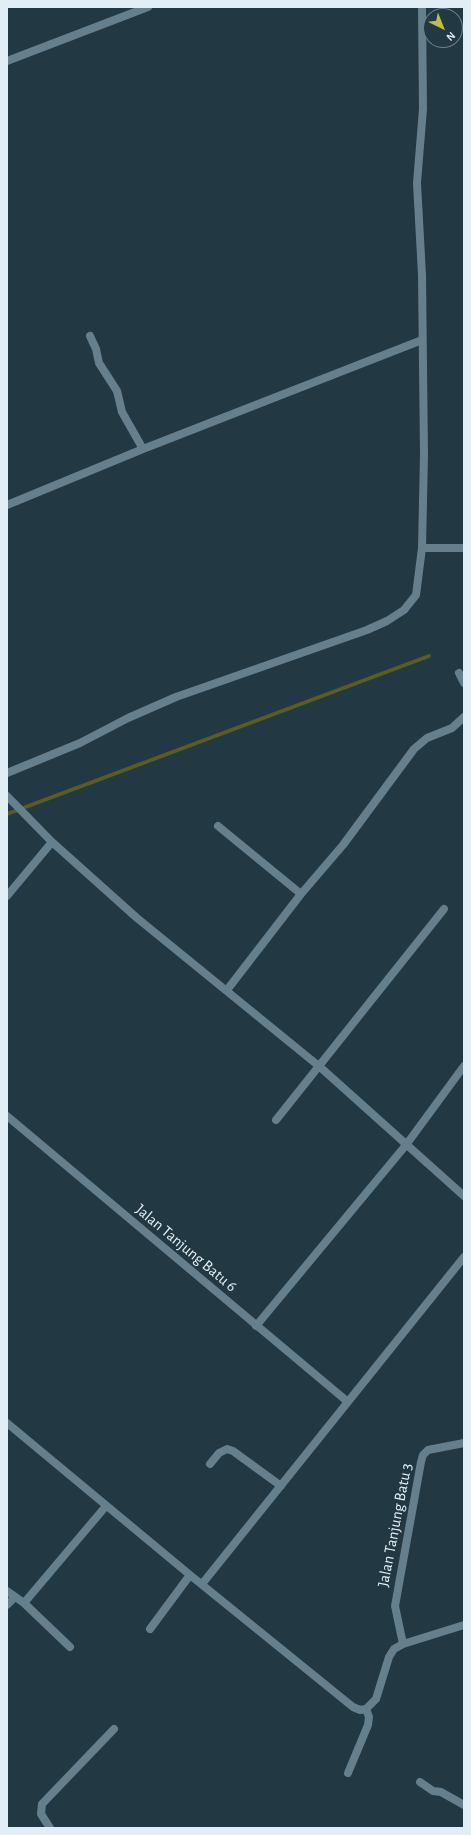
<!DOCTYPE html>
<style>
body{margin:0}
#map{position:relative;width:471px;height:1835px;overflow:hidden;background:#223842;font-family:"Alegreya Sans",sans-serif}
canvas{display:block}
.frame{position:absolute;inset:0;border:8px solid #e1eef5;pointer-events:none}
.north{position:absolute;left:423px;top:8px;width:40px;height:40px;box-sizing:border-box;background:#223842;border:1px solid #6e818a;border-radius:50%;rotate:137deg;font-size:11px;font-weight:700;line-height:16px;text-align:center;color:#e1eef5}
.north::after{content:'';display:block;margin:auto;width:14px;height:18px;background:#bfbe41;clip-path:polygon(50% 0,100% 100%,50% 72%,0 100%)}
</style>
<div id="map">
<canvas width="471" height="1835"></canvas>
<div class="frame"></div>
<div class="north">N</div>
</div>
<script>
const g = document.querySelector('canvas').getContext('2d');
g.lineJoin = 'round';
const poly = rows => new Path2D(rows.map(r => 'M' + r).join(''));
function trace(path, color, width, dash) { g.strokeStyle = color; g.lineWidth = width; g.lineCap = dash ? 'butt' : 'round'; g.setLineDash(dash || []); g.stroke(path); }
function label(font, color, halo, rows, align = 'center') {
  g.font = font + ' "Alegreya Sans",sans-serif'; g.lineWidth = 3.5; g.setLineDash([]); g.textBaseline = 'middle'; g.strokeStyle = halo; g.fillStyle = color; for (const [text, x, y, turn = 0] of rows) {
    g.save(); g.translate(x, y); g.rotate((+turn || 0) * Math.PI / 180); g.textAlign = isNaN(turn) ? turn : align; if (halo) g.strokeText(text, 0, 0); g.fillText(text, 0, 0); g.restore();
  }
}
trace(poly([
 [7,814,429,656]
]), '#5b5b23', 4);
trace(poly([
 [7,61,148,7],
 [90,336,96,349,99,363,117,391,122,412,143,449],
 [7,505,143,449,422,340],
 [422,548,464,548],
 [459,673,464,683],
 [7,773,80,743,128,718,176,697,367,630,387,621,404,610,416,595,422,548,424,455,422,275,417,183,423,109,422,7],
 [7,796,52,842,137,918,320,1067,464,1196],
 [218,826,301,894],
 [7,896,52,842],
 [227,990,301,894,343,845,414,749,427,738,452,728,464,717],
 [7,1116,348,1402],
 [276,1120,444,909],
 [256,1326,406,1145,464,1066],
 [7,1423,190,1575,353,1707,360,1710,366,1709,376,1699,389,1657,394,1649,403,1644,464,1625],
 [210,1464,219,1453,227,1449,233,1451,281,1486],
 [202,1584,464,1257],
 [7,1591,24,1603,106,1506],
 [24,1603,70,1647],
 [7,1605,15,1597],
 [150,1629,190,1575],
 [403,1644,395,1606,421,1462,423,1455,428,1450,464,1443],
 [348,1773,368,1725,369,1717,366,1709],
 [420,1782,433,1791,441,1792,464,1805],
 [50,1828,41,1814,42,1804,114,1729]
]), '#667f8c', 8);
label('16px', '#e1eef5', '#223842', [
 ["Jalan Tanjung Batu 6",186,1248,40],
 ["Jalan Tanjung Batu 3",395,1525,-79]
]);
</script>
